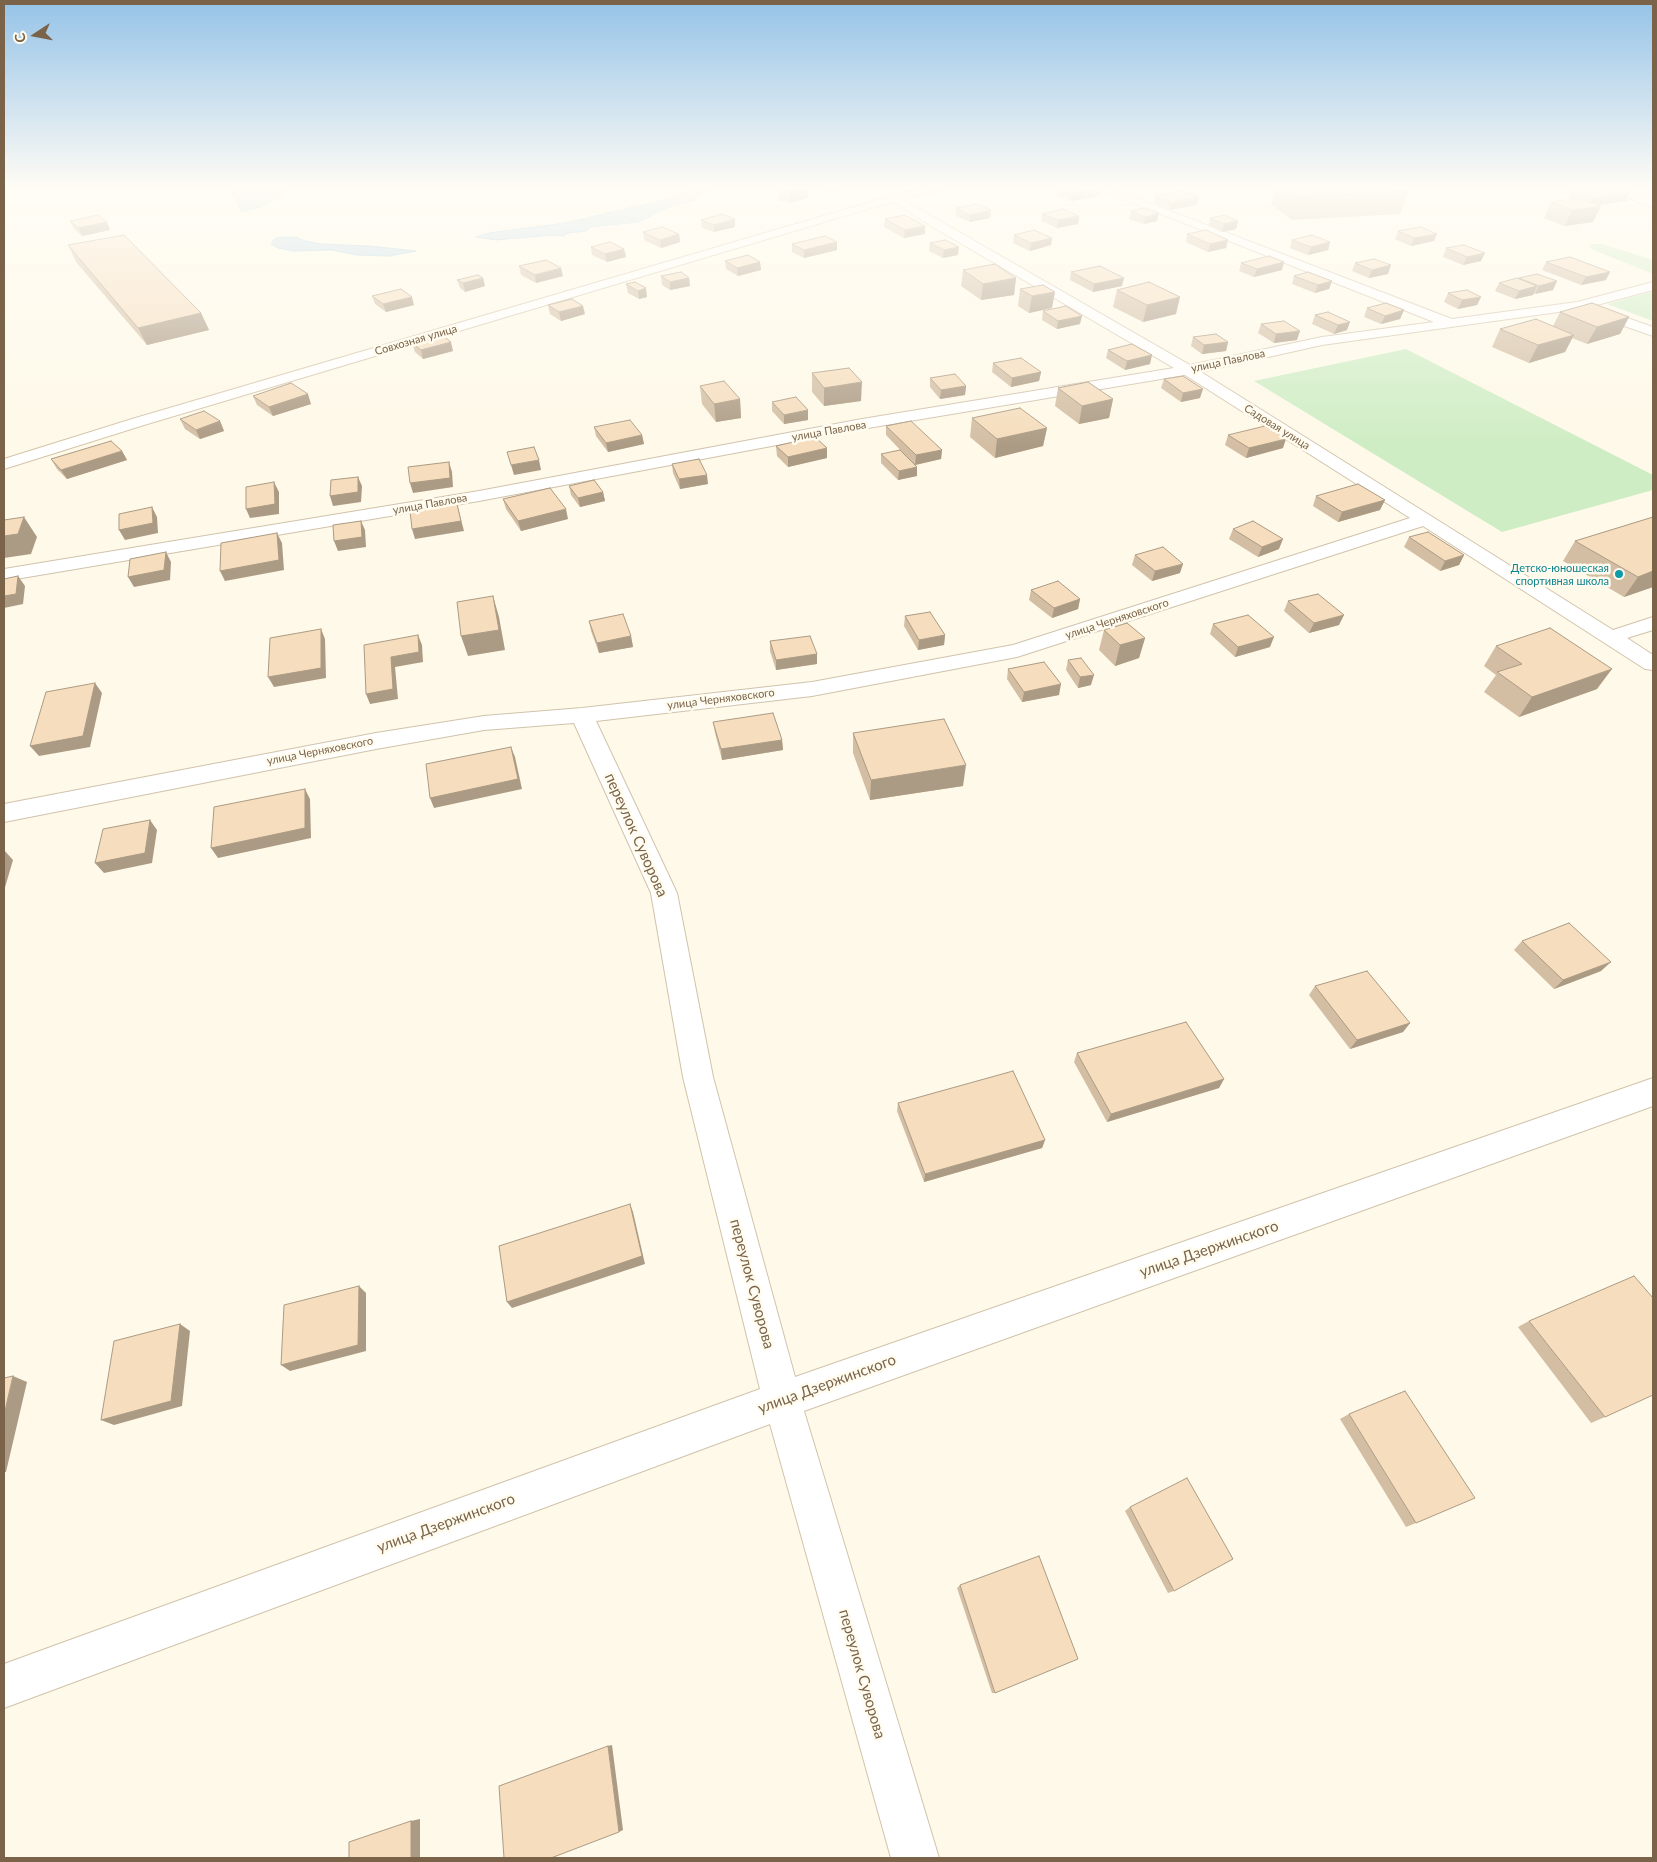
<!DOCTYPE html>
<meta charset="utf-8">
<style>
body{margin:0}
#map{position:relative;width:1657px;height:1862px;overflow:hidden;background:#fef9e8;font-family:Lato,sans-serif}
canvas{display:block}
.frame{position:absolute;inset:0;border:5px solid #7a6349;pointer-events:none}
.north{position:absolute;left:10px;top:10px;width:50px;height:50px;-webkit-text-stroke:4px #fffcef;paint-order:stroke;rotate:259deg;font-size:14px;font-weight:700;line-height:20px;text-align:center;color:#7a6349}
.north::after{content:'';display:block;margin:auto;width:18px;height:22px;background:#7a6349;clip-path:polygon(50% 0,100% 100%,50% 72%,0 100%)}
</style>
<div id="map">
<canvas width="1657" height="1862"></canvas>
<div class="frame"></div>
<div class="north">С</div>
</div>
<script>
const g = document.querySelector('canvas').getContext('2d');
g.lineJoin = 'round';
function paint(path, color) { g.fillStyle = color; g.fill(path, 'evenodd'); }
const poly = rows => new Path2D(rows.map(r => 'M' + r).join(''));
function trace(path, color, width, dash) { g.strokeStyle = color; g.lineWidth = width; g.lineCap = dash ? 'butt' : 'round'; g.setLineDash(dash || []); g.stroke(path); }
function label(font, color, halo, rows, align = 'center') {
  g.font = font + ' Lato,sans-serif'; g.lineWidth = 5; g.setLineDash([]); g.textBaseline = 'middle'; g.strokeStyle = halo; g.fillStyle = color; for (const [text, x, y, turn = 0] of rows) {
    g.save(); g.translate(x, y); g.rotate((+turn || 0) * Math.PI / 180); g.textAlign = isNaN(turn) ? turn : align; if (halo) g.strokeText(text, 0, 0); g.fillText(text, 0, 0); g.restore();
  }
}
paint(poly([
 [1590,244,1602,244,1653,260,1653,274,1591,249],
 [1653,292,1653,321,1607,304,1651,292],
 [1406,349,1653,475,1653,490,1502,532,1254,381]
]), '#ceedc4');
const water = poly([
 [228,186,289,186,281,196,263,206,242,212,228,186],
 [698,186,718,186,693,201,673,205,638,222,590,227,587,231,568,233,564,236,553,235,496,240,476,237,488,233,565,223,671,198,698,186],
 [279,237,295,237,305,241,322,244,369,246,416,251,389,256,357,255,332,250,293,251,278,248,271,244,274,239,279,237]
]);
paint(water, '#badae9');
trace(water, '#9fc8dc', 1);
const street = poly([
 [1090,186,1105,186,1452,319,1577,302,1653,282,1653,290,1593,306,1653,327,1653,336,1587,313,1585,310,1587,308,1322,345,1201,372,1613,630,1653,617,1653,630,1627,638,1653,655,1653,670,1645,669,1423,526,1017,657,812,696,596,721,677,893,713,1077,795,1377,1653,1078,1653,1106,804,1411,939,1858,891,1858,770,1424,4,1708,4,1664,760,1389,683,1077,651,893,574,723,484,730,376,749,4,822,4,804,376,733,484,716,582,708,812,682,1013,645,1410,518,1185,375,862,429,479,501,4,581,4,569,479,491,862,419,1174,368,926,223,891,200,889,198,895,195,1190,365,1322,337,1434,322,1090,186],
 [1601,186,1616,186,1653,201,1653,208,1601,186]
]);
const secondary = poly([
 [931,186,950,186,949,188,898,200,144,425,4,469,4,459,132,419,891,196,931,186]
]);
trace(street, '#d1c3ac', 2);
trace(secondary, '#d4c4a9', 2);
paint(street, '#fff');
paint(secondary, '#fff');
paint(poly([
 [778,186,808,186,808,198,790,203,779,200],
 [818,186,847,186,847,187,830,192],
 [1113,186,1142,186,1120,189],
 [1276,186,1400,186,1409,191,1400,214,1292,220,1271,205],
 [1055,187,1100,188,1099,196,1071,201,1054,194],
 [1572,190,1626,201,1597,205,1601,206,1593,222,1565,226,1544,218,1551,202,1573,199,1569,198],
 [1156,195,1197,205,1170,210,1154,203],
 [956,208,991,210,990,218,970,222,956,216],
 [1131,211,1157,221,1144,224,1129,219],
 [1042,214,1079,216,1078,224,1057,228,1041,221],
 [1210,218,1238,221,1236,229,1222,232,1209,226],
 [885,219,925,234,904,238,884,227],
 [701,220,735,227,714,232,702,228],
 [70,221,110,230,82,236,74,229],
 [1398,231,1437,234,1434,241,1411,246,1395,239],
 [643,232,679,234,680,242,661,248,644,240],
 [1187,234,1228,240,1226,248,1208,252,1186,242],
 [1014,235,1052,238,1051,245,1030,251,1013,243],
 [1292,240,1330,242,1328,250,1308,255,1290,248],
 [837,242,837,250,804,258,792,252,792,244],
 [930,243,958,255,943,258,929,251],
 [68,245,201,313,209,330,147,345,76,262],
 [591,247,624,249,626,257,607,262,592,255],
 [1446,248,1481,261,1463,265,1443,257],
 [725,261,760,262,761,270,738,276,726,269],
 [1284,262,1282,270,1254,277,1239,271,1241,263],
 [1546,262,1606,280,1581,285,1542,270],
 [1355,263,1388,274,1369,278,1352,271],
 [519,266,563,276,536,283,521,275],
 [963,270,1016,278,1014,295,981,300,961,286],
 [1071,272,1122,286,1093,292,1070,280],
 [661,276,689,278,690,286,670,290,662,285],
 [1294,276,1332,281,1329,289,1315,293,1292,284],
 [483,278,485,286,465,292,460,288,457,280],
 [1519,278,1553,290,1535,294,1534,293,1533,295,1515,299,1495,291,1499,283,1518,279],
 [626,284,647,297,639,299,628,293],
 [1020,289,1052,308,1029,313,1018,306],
 [1117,290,1176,314,1143,322,1113,307],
 [1448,293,1481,297,1477,305,1458,309,1444,302],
 [372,296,414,305,386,312,375,304],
 [548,305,585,314,561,321,550,314],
 [1367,308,1404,310,1400,319,1381,324,1364,317],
 [1043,311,1080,324,1057,329,1042,320],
 [1328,312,1347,330,1334,334,1312,324,1315,315],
 [1560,312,1629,317,1620,334,1587,344,1572,338,1565,352,1529,363,1492,347,1500,329,1553,326],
 [1261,324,1297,340,1274,343,1258,333],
 [1193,337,1228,342,1226,351,1202,354,1191,346],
 [412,343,453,351,423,359,415,352],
 [1108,350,1150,364,1125,370,1106,358],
 [993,363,1041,372,1039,381,1011,387,992,372],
 [812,373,861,401,824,406,812,392],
 [930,378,966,386,965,395,940,399,930,387],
 [1164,379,1200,398,1181,402,1161,388],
 [700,386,740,399,741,418,716,422,702,404],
 [1058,388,1113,399,1109,418,1079,424,1055,406],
 [253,396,311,404,273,416,257,405],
 [772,402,808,420,784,424,772,411],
 [972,418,1047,428,1043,446,995,458,970,437],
 [180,419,220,421,224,431,200,439,185,429],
 [886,426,942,450,941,459,915,465,917,476,898,480,881,463,881,454,907,457,886,435],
 [594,427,642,435,644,444,608,452,596,436],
 [1228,435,1283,448,1246,458,1225,445],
 [776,446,827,458,788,467,777,456],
 [122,451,127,460,67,479,57,469,51,459],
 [672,464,708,484,680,489,673,473],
 [569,486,603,492,605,501,580,507,571,495],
 [1316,496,1380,510,1338,522,1313,506],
 [503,499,568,519,521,531,506,509],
 [1653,517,1653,587,1624,597,1563,561,1575,541],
 [1233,529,1279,549,1258,557,1229,539],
 [1409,537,1464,555,1459,565,1440,571,1404,547],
 [1135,555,1180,573,1152,581,1132,565],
 [1031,590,1080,599,1078,609,1052,618,1029,600],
 [1288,601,1339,625,1309,633,1284,611],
 [905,616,945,635,944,645,918,650,904,626],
 [589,621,631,636,633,647,599,653,591,631],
 [1213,624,1270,647,1235,657,1210,634],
 [1104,630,1145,638,1139,658,1115,666,1099,650],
 [770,641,817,654,817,664,776,670,770,651],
 [1496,646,1597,689,1519,717,1484,692,1496,675,1484,666],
 [1068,660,1091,685,1078,688,1066,670],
 [1008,669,1059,695,1022,702,1007,679],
 [713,722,782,740,783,750,722,760,715,733],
 [853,733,963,786,870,800,853,753],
 [1522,941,1601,971,1554,989,1514,950],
 [1315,986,1410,1023,1403,1032,1350,1049,1309,995],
 [1077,1053,1224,1079,1219,1088,1107,1122,1074,1062],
 [898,1103,1045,1140,1042,1148,924,1182,897,1111],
 [1529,1321,1605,1417,1591,1423,1518,1327],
 [1349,1414,1416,1523,1406,1527,1340,1419],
 [1130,1507,1174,1591,1168,1593,1125,1511],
 [960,1585,995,1693,992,1693,957,1588]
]), '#d3bea3');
paint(poly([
 [798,186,808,186,808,198,790,203,789,189],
 [830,186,847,186,847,187,830,192],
 [1121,186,1142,186,1120,189],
 [1100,188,1099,196,1071,201,1072,194],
 [1630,194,1626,201,1590,206,1594,198],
 [1199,197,1197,205,1170,210,1172,202],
 [1601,206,1593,222,1565,226,1572,210],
 [991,210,990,218,970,222,970,215],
 [1159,213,1157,221,1144,224,1145,217],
 [1079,216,1078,224,1057,228,1058,220],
 [735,219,735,227,714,232,714,225],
 [1238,221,1236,229,1222,232,1224,224],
 [107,222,110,230,82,236,78,228],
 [925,226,925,234,904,238,905,230],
 [679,234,680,242,661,248,660,240],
 [1437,234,1434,241,1411,246,1414,238],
 [1052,238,1051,245,1030,251,1031,243],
 [1228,240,1226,248,1208,252,1210,244],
 [837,242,837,250,804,258,804,250],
 [1330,242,1328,250,1308,255,1311,247],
 [959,247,958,255,943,258,944,250],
 [624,249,626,257,607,262,605,254],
 [1485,253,1481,261,1463,265,1467,257],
 [760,262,761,270,738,276,737,268],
 [1284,262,1282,270,1254,277,1257,269],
 [1391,265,1388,274,1369,278,1372,270],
 [561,268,563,276,536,283,535,275],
 [1610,272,1606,280,1581,285,1586,277],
 [483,278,485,286,465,292,463,283],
 [689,278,690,286,670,290,670,282],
 [1016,278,1014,295,981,300,983,284],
 [1124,278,1122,286,1093,292,1094,284],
 [1332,281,1329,289,1315,293,1318,285],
 [1557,281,1553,290,1535,294,1539,286],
 [1537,286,1533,295,1515,299,1519,291],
 [646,288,647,297,639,299,638,291],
 [1055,292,1052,308,1029,313,1032,296],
 [412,297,414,305,386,312,383,304],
 [1180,297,1176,314,1143,322,1147,305],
 [1481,297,1477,305,1458,309,1462,300],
 [583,306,585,314,561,321,559,312],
 [1404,310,1400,319,1381,324,1385,316],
 [201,313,209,330,147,345,138,328],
 [1082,316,1080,324,1057,329,1058,321],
 [1629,317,1620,334,1587,344,1597,327],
 [1350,322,1347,330,1334,334,1338,325],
 [1300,331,1297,340,1274,343,1276,334],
 [1574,335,1565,352,1529,363,1538,345],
 [451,342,453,351,423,359,421,350],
 [1228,342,1226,351,1202,354,1204,345],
 [1152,355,1150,364,1125,370,1127,361],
 [1041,372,1039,381,1011,387,1012,378],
 [862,382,861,401,824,406,824,388],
 [966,386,965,395,940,399,941,390],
 [1203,389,1200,398,1181,402,1183,393],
 [308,394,311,404,273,416,269,407],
 [740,399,741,418,716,422,714,404],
 [1113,399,1109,418,1079,424,1082,406],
 [808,410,808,420,784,424,784,415],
 [220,421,224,431,200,439,196,430],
 [1047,428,1043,446,995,458,997,439],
 [642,435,644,444,608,452,606,443],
 [1286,439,1283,448,1246,458,1249,448],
 [827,448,827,458,788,467,788,457],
 [942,450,941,459,915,465,916,455],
 [122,451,127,460,67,479,61,470],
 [539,460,541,470,514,475,511,465],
 [449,462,452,472,453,487,413,493,410,483],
 [917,467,917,476,898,480,899,471],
 [707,475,708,484,680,489,679,479],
 [358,477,362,486,361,502,333,506,330,496],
 [274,482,279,492,279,514,250,518,246,509],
 [603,492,605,501,580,507,578,498],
 [1385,500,1380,510,1338,522,1342,512],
 [457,504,464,531,415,539,412,529],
 [152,507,157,517,158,533,125,540,119,530],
 [566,509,568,519,521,531,518,521],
 [24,517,37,537,31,554,4,558,4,536],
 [361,521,365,530,366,547,338,551,334,541],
 [277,533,282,543,284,570,225,581,220,571],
 [1283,539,1279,549,1258,557,1262,547],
 [166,552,171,562,170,580,134,587,128,577],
 [1464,555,1459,565,1440,571,1445,561],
 [1183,564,1180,573,1152,581,1155,571],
 [1653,571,1653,587,1624,597,1638,577],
 [18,576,25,586,23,604,4,608,4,596],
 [493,596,499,617,505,650,468,656,461,636],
 [1080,599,1078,609,1052,618,1054,608],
 [1344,615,1339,625,1309,633,1314,623],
 [321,629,325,639,326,678,274,687,268,677],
 [418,635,422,645,423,662,395,667,398,699,370,704,366,694,391,657],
 [945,635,944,645,918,650,919,640],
 [631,636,633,647,599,653,597,643],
 [1274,637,1270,647,1235,657,1238,647],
 [1145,638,1139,658,1115,666,1120,645],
 [817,654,817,664,776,670,776,660],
 [1612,669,1597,689,1519,717,1532,697],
 [1094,675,1091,685,1078,688,1080,677],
 [95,683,102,693,90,747,39,756,30,746],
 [1061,684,1059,695,1022,702,1024,692],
 [782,740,783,750,722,760,721,749],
 [511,747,515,757,522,789,434,808,430,798],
 [966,765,963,786,870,800,871,780],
 [305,789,310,799,311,838,218,858,211,848],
 [150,820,157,830,152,863,104,873,95,863],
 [4,850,13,860,4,891],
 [1611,962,1601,971,1554,989,1563,980],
 [1410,1023,1403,1032,1350,1049,1357,1040],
 [1224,1079,1219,1088,1107,1122,1111,1114],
 [1045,1140,1042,1148,924,1182,925,1174],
 [630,1204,633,1212,645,1264,512,1308,507,1302],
 [359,1286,366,1293,366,1351,290,1371,281,1365],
 [180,1324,190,1331,182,1406,114,1425,101,1420],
 [13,1376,27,1382,6,1472,4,1472,4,1415],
 [612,1745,623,1830,619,1832,608,1746],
 [420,1819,420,1858,411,1858,411,1821]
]), '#ac9b84');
const building = poly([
 [782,186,798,186,789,189,782,186],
 [1057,186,1095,186,1100,188,1072,194,1055,187,1057,186],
 [1282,186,1400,186,1409,191,1298,197,1282,186],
 [1604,186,1610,186,1630,194,1594,198,1572,190,1604,186],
 [1183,191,1199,197,1172,202,1156,195,1183,191],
 [1580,198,1601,206,1572,210,1551,202,1580,198],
 [977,204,991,210,970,215,956,208,977,204],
 [1145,208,1159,213,1145,217,1131,211,1145,208],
 [1063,209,1079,216,1058,220,1042,214,1063,209],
 [722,214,735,219,714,225,701,220,722,214],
 [98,215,107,222,78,228,70,221,98,215],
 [905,215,925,226,905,230,885,219,905,215],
 [1225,215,1238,221,1224,224,1210,218,1225,215],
 [662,227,679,234,660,240,643,232,662,227],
 [1421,227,1437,234,1414,238,1398,231,1421,227],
 [1034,230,1052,238,1031,243,1014,235,1034,230],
 [1206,230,1228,240,1210,244,1187,234,1206,230],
 [124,235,201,313,138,328,68,245,124,235],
 [1312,235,1330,242,1311,247,1292,240,1312,235],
 [825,236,837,242,804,250,792,244,825,236],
 [945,240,959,247,944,250,930,243,945,240],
 [610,242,624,249,605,254,591,247,610,242],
 [1464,245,1485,253,1467,257,1446,248,1464,245],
 [748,255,760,262,737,268,725,261,748,255],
 [1269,256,1284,262,1257,269,1241,263,1269,256],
 [1570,257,1610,272,1586,277,1546,262,1570,257],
 [1374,259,1391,265,1372,270,1355,263,1374,259],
 [546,260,561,268,535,275,519,266,546,260],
 [995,264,1016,278,983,284,963,270,995,264],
 [1100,266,1124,278,1094,284,1071,272,1100,266],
 [681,272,689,278,670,282,661,276,681,272],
 [1308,272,1332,281,1318,285,1294,276,1308,272],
 [1537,274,1557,281,1539,286,1519,278,1537,274],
 [478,275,483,278,463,283,457,280,478,275],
 [1517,278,1537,286,1519,291,1499,283,1517,278],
 [635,282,646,288,638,291,626,284,635,282],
 [1149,282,1180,297,1147,305,1117,290,1149,282],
 [1043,285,1055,292,1032,296,1020,289,1043,285],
 [401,289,412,297,383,304,372,296,401,289],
 [1467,290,1481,297,1462,300,1448,293,1467,290],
 [572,299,583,306,559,312,548,305,572,299],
 [1386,303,1404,310,1385,316,1367,308,1386,303],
 [1592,303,1629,317,1597,327,1560,312,1592,303],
 [1066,306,1082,316,1058,321,1043,311,1066,306],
 [1328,312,1350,322,1338,325,1315,315,1328,312],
 [1536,319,1574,335,1538,345,1500,329,1536,319],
 [1284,321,1300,331,1276,334,1261,324,1284,321],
 [1216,334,1228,342,1204,345,1193,337,1216,334],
 [442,335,451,342,421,350,412,343,442,335],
 [1132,344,1152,355,1127,361,1108,350,1132,344],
 [1021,358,1041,372,1012,378,993,363,1021,358],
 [849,368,862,382,824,388,812,373,849,368],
 [955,374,966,386,941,390,930,378,955,374],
 [1183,376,1203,389,1183,393,1164,379,1183,376],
 [724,381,740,399,714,404,700,386,724,381],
 [1088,382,1113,399,1082,406,1058,388,1088,382],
 [291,383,308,394,269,407,253,396,291,383],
 [796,397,808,410,784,415,772,402,796,397],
 [1020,408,1047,428,997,439,972,418,1020,408],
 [204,411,220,421,196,430,180,419,204,411],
 [630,420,642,435,606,443,594,427,630,420],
 [911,421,942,450,916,455,886,426,911,421],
 [1265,426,1286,439,1249,448,1228,435,1265,426],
 [815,437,827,448,788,457,776,446,815,437],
 [111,441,122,451,61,470,51,459,111,441],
 [534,447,539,460,511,465,507,452,534,447],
 [900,450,917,467,899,471,881,454,900,450],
 [699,459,707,475,679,479,672,464,699,459],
 [449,462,450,478,410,483,408,467,449,462],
 [358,477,358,492,330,496,331,480,358,477],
 [594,480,603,492,578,498,569,486,594,480],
 [274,482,275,504,246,509,246,487,274,482],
 [1358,484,1385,500,1342,512,1316,496,1358,484],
 [550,488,566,509,518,521,503,499,550,488],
 [457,504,461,521,412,529,410,511,457,504],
 [152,507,153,523,119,530,119,514,152,507],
 [24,517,18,534,4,536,4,520,24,517],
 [1653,517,1653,571,1638,577,1575,541,1653,517],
 [361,521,362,537,334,541,333,525,361,521],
 [1253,521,1283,539,1262,547,1233,529,1253,521],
 [1428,532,1464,555,1445,561,1409,537,1428,532],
 [277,533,279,560,220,571,221,543,277,533],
 [1163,547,1183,564,1155,571,1135,555,1163,547],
 [166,552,164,570,128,577,130,559,166,552],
 [18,576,16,594,4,596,4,579,18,576],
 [1058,581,1080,599,1054,608,1031,590,1058,581],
 [1318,594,1344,615,1314,623,1288,601,1318,594],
 [493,596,499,630,461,636,457,602,493,596],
 [930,612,945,635,919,640,905,616,930,612],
 [623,614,631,636,597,643,589,621,623,614],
 [1248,615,1274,637,1238,647,1213,624,1248,615],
 [1127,623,1145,638,1120,645,1104,630,1127,623],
 [1550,628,1612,669,1532,697,1497,672,1522,664,1496,646,1550,628],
 [321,629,321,668,268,677,270,638,321,629],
 [418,635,419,652,391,657,393,689,366,694,364,645,418,635],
 [810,636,817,654,776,660,770,641,810,636],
 [1081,658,1094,675,1080,677,1068,660,1081,658],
 [1044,662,1061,684,1024,692,1008,669,1044,662],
 [95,683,83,736,30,746,46,692,95,683],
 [773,713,782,740,721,749,713,722,773,713],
 [944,719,966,765,871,780,853,733,944,719],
 [511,747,518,779,430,798,426,764,511,747],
 [305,789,305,828,211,848,214,807,305,789],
 [150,820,145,853,95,863,103,829,150,820],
 [1569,923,1611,962,1563,980,1522,941,1569,923],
 [1367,971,1410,1023,1357,1040,1315,986,1367,971],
 [1186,1022,1224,1079,1111,1114,1077,1053,1186,1022],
 [1013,1071,1045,1140,925,1174,898,1103,1013,1071],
 [630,1204,642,1256,507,1302,499,1246,630,1204],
 [1634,1276,1653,1298,1653,1395,1605,1417,1529,1321,1634,1276],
 [359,1286,358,1345,281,1365,284,1305,359,1286],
 [180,1324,171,1401,101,1420,114,1341,180,1324],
 [13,1376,4,1415,4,1378,13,1376],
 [1405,1391,1475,1498,1416,1523,1349,1414,1405,1391],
 [1187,1478,1233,1559,1174,1591,1130,1507,1187,1478],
 [1039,1556,1078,1659,995,1693,960,1585,1039,1556],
 [608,1746,619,1832,551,1858,504,1858,499,1786,608,1746],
 [411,1821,411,1858,349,1858,349,1842,411,1821]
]);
paint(building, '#f5ddbd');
trace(building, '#ac9b84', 1);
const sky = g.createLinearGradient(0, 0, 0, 447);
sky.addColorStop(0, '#95c3e8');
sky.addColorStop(0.42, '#fffcf5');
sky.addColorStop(1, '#fffcf500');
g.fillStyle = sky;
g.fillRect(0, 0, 1657, 447);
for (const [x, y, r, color] of [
 [1619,574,5,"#0f9aa8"]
]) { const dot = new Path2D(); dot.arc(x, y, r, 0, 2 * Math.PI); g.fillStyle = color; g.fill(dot); trace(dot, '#fffcef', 2); }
label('11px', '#7a6349', '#fffcef', [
 ["Совхозная улица",416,340,-16],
 ["улица Павлова",1228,361,-12],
 ["Садовая улица",1277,427,32],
 ["улица Павлова",829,431,-10],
 ["улица Павлова",430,504,-10],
 ["улица Черняховского",1117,619,-18],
 ["улица Черняховского",721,699,-7],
 ["улица Черняховского",320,751,-11]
]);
label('11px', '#0d838f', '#fffcef', [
 ["Детско-юношеская",1609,568],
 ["спортивная школа",1609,581]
], 'right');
label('15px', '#7a6349', '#fffcef', [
 ["переулок Суворова",636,835,66],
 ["улица Дзержинского",1209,1249,-19],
 ["переулок Суворова",752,1284,75],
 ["улица Дзержинского",827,1384,-20],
 ["улица Дзержинского",446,1523,-20],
 ["переулок Суворова",862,1674,74]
]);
</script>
